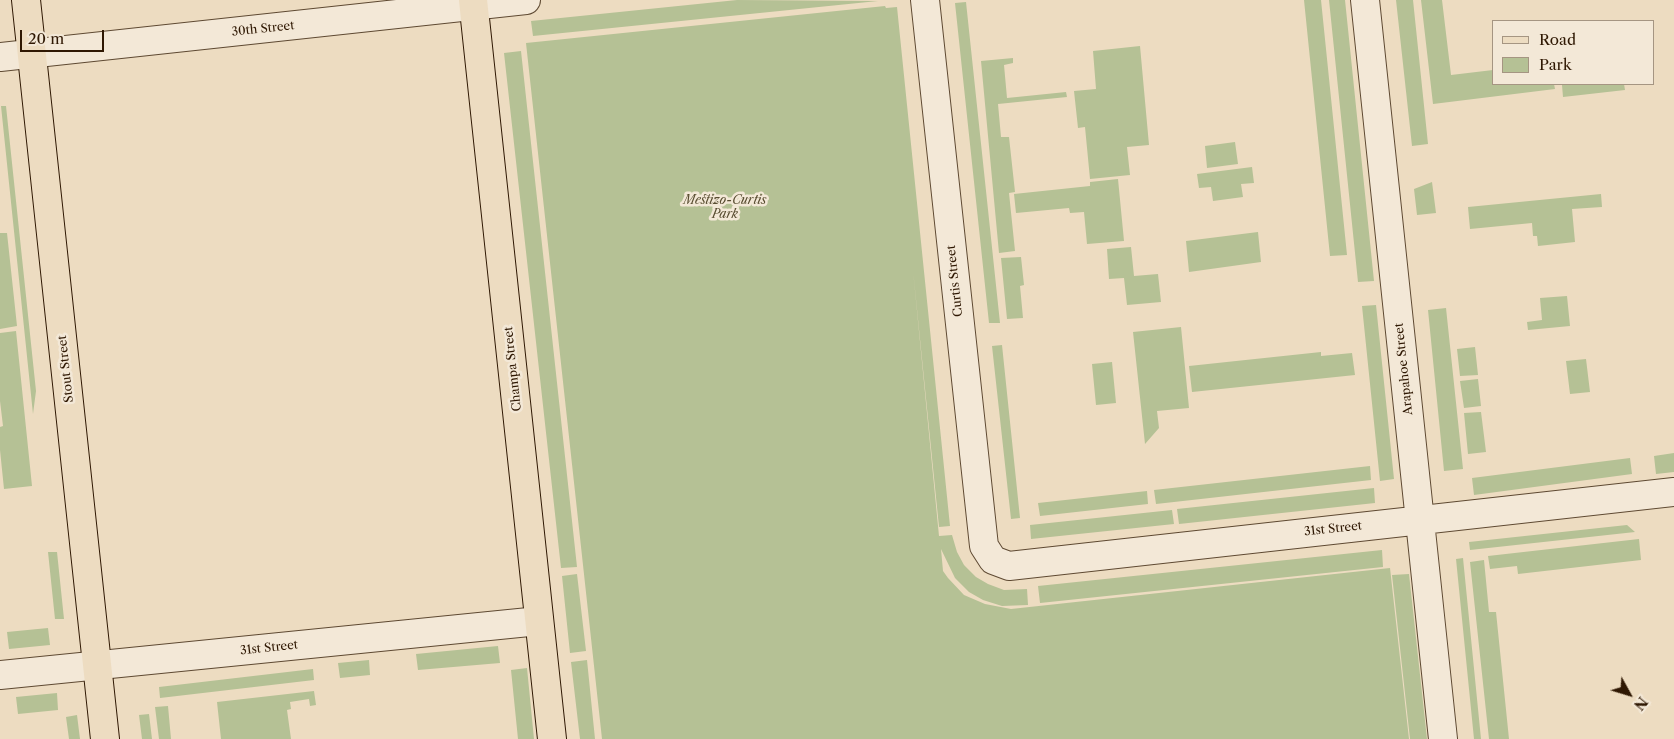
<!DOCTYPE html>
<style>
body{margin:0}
#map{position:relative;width:1674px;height:739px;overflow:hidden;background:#eddcc1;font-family:"Libre Caslon Text",serif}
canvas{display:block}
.legend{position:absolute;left:1492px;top:20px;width:162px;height:65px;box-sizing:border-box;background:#f3e8d7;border:1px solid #a59582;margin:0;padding:6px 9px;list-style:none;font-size:15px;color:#2f1803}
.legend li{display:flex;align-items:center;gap:10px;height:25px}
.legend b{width:25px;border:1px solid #a59582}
.north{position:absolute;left:1604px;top:669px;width:50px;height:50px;-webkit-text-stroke:4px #f3e8d7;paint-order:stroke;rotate:129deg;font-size:14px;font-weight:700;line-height:20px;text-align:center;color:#2f1803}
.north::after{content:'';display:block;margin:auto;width:18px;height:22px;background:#2f1803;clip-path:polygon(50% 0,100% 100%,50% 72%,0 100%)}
.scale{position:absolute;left:20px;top:30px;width:84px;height:22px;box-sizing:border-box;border:2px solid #2f1803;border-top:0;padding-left:6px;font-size:15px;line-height:18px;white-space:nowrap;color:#2f1803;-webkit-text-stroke:4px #f3e8d7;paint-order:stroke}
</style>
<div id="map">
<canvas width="1674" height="739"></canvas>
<ul class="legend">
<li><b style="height:6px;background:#eddcc1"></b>Road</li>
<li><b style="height:14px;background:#b5c195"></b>Park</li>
</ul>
<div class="north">N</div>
<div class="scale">20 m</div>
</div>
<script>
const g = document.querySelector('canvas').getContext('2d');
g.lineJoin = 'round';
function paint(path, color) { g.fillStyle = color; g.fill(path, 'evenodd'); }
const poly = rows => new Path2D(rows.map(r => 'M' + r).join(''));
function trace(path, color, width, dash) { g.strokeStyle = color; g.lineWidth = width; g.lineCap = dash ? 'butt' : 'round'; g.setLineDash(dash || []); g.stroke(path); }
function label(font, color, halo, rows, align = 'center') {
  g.font = font + ' "Libre Caslon Text",serif'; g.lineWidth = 5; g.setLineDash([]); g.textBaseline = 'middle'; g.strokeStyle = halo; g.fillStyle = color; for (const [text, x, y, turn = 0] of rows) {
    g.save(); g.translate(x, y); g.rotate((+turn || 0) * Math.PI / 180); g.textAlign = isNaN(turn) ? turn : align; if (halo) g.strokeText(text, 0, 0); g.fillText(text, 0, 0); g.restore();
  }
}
paint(poly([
 [737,0,878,1,533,36,531,21],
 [1304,0,1321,0,1347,255,1330,256],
 [1329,0,1345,0,1374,281,1358,282],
 [1396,0,1413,0,1428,144,1412,146],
 [1421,0,1442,0,1451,75,1493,70,1493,84,1554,84,1555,89,1433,104],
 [966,2,1000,323,989,323,955,3],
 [885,6,886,8,897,7,950,526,939,527,913,270,939,536,952,535,957,552,964,565,976,577,988,584,1004,590,1027,589,1028,605,1002,606,983,600,969,592,955,578,941,549,943,571,948,578,964,595,985,604,1011,609,1390,568,1409,739,602,739,526,43],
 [1140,46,1149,145,1127,147,1130,175,1090,179,1085,127,1078,128,1074,91,1096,89,1093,51],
 [521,51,577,567,561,568,504,53],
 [1013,58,1013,63,1004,65,1007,98,1066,92,1067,97,998,104,1001,137,1009,137,1015,192,1009,193,1015,251,999,253,981,61],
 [1576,84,1624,84,1625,90,1563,97,1562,85],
 [1,106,6,106,36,391,33,414],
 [1235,142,1238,164,1207,168,1205,146],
 [1252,167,1254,183,1241,184,1243,197,1213,201,1211,187,1199,188,1197,174],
 [1118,179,1124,241,1087,244,1084,212,1070,213,1069,208,1016,213,1014,194,1090,186,1090,182],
 [1432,182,1436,213,1417,215,1414,189],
 [1601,194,1602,207,1572,209,1575,242,1538,246,1537,236,1533,236,1532,223,1470,229,1468,207],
 [1258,232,1261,262,1189,272,1186,241],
 [0,233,7,233,17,326,0,329],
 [1131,247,1134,276,1158,274,1161,302,1127,305,1124,278,1109,279,1107,249],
 [1021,257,1024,285,1020,286,1023,318,1007,319,1001,258],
 [1567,296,1570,326,1528,330,1527,322,1542,320,1540,298],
 [1376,305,1394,479,1380,481,1362,306],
 [1446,308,1463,469,1444,471,1428,310],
 [1181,327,1189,408,1157,411,1159,428,1145,444,1133,332],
 [16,331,32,486,4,489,0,450,0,427,3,426,0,401,0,333],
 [1002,345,1020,518,1011,519,992,346],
 [1475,347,1478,375,1460,376,1457,349],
 [1321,352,1321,356,1352,353,1355,375,1192,392,1189,366],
 [1586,359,1590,392,1570,394,1566,361],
 [1112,362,1116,403,1096,405,1092,364],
 [1478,379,1481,406,1464,408,1460,381],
 [1481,412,1486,452,1468,454,1464,413],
 [1674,453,1674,472,1656,474,1654,456],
 [1630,458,1632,474,1474,495,1472,478],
 [1370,466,1371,480,1156,504,1154,490],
 [1374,488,1375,503,1179,524,1177,509],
 [1147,491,1148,504,1040,516,1038,503],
 [1172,510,1174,524,1031,539,1030,525],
 [1627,525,1635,532,1470,550,1469,542],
 [1639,539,1641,560,1518,574,1517,566,1490,569,1488,556],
 [1382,550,1383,567,1040,603,1038,586],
 [48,552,57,552,64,619,55,619],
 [1463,558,1481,739,1474,739,1456,559],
 [1484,560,1489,612,1496,612,1509,739,1489,739,1470,562],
 [577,574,586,651,570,653,562,576],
 [1409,574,1427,739,1410,739,1392,575],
 [48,628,50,645,9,649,7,632],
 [498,646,500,663,418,670,416,654],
 [369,660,370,675,340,678,338,663],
 [587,660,595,739,580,739,571,662],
 [527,668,534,739,518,739,511,670],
 [313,669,314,680,160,698,159,687],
 [314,691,316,705,310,706,309,699,290,702,291,709,287,710,291,739,221,739,217,702],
 [57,693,58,710,18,714,16,697],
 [168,706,171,739,159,739,155,707],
 [149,714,152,739,142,739,139,715],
 [77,715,80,739,69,739,66,717]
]), '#b5c195');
const minor = poly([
 [925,0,984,546,993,560,1009,566,1674,492],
 [1365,0,1443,739],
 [0,57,526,0],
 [0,675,539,621]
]);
const major = poly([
 [26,0,105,739],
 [473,0,552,739]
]);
trace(minor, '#5e4932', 30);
trace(major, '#2f1803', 30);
trace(minor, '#f3e8d7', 28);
trace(major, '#eddcc1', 28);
label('12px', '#2f1803', '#f3e8d7', [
 ["30th Street",263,29,-6],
 ["Curtis Street",955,281,-96],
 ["Stout Street",66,369,-96],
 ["Champa Street",513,369,-96],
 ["Arapahoe Street",1404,369,-96],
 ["31st Street",1333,529,-6],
 ["31st Street",269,648,-6]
]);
label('italic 12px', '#574b2f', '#f3e8d7', [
 ["Mestizo-Curtis",725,201],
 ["Park",725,215]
]);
</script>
